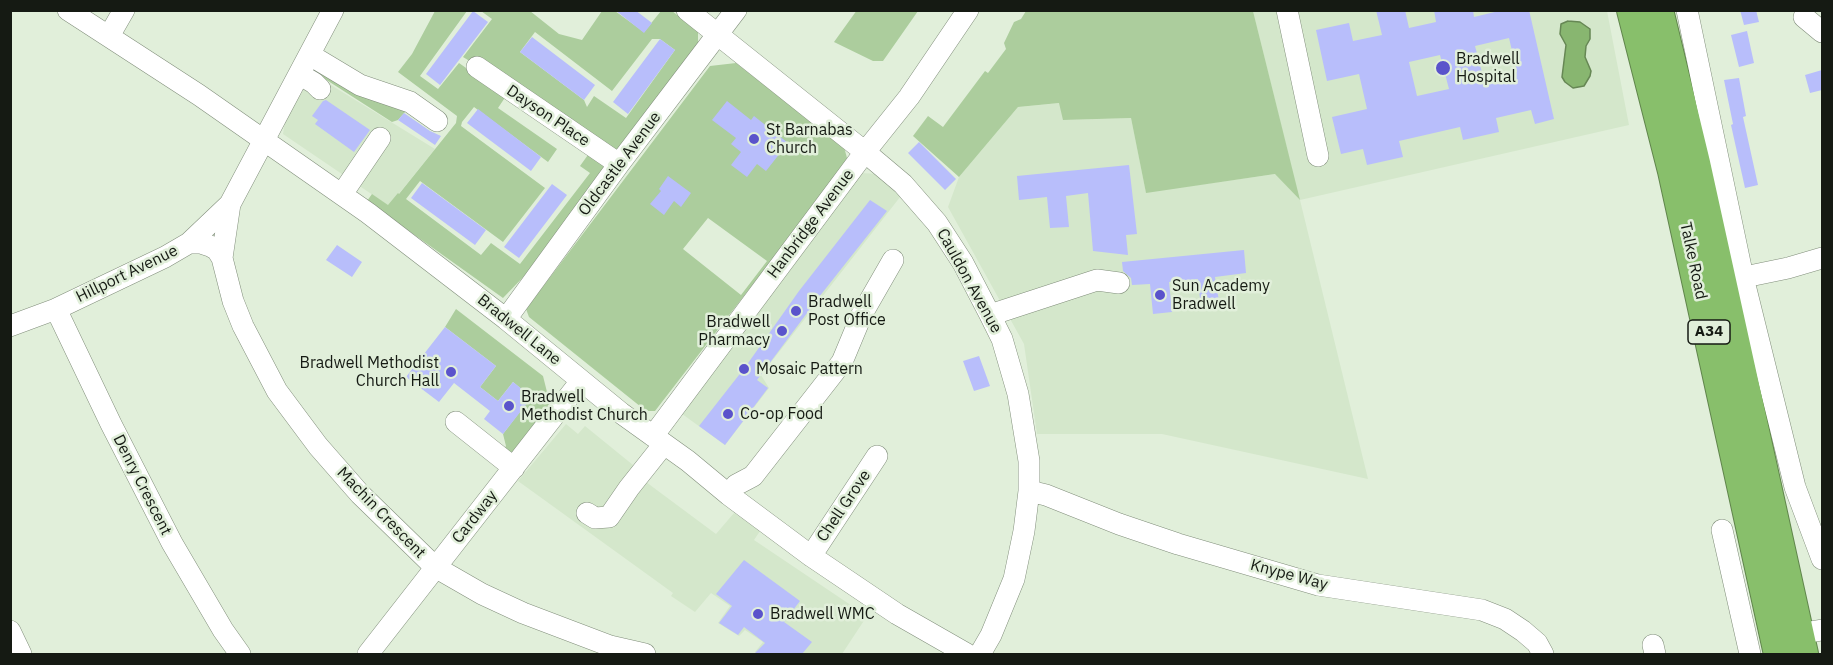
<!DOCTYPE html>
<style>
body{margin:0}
#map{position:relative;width:1833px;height:665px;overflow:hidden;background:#e1efda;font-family:"IBM Plex Sans",sans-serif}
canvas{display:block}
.frame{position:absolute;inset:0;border:12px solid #151a13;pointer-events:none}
</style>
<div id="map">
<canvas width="1833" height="665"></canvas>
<div class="frame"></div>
</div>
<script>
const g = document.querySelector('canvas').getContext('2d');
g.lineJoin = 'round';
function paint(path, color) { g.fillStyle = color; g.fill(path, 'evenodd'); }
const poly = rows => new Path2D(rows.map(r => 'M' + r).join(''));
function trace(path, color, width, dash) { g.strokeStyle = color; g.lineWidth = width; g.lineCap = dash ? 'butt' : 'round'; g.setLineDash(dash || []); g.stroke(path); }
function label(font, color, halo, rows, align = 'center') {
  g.font = font + ' "IBM Plex Sans",sans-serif'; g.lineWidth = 5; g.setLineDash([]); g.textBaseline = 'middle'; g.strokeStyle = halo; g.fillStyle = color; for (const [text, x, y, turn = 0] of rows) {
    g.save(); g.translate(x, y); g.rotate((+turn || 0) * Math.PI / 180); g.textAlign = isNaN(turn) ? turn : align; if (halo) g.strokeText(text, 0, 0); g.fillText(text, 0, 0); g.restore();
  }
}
paint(poly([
 [1253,11,1607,11,1629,125,1300,200,1368,479,1162,434,1037,434,1024,344,948,207,959,177,1018,107,1060,103,1064,120,1131,118,1146,192,1276,174,1299,199],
 [313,74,435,149,389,206,283,134,285,121],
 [859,173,881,174,904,192,761,375,769,388,725,445,678,411],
 [566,424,578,434,585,426,649,478,646,482,716,534,734,513,760,531,754,540,867,616,842,654,759,654,755,652,763,642,745,630,739,636,718,623,730,606,711,593,695,612,671,596,673,593,518,481]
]), '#d4e7cb');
paint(poly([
 [857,10,918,10,918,11,883,61,873,61,834,42],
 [435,11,467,11,420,76,438,89,459,63,506,96,498,108,557,149,548,162,474,107,462,122,461,126,545,188,503,242,420,181,406,199,481,255,491,243,520,264,590,173,580,166,590,152,599,159,603,166,603,174,529,271,503,298,367,201,372,194,388,205,398,193,399,194,456,123,457,116,398,72,412,54],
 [481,11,530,11,559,34,582,40,602,11,615,11,644,32,661,11,672,11,698,31,698,48,624,148,616,150,463,57,492,19],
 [535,32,612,91,652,39,660,39,675,50,626,118,594,96,587,107,584,100,520,52],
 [1026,11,1253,11,1300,200,1275,174,1146,193,1131,118,1063,120,1059,103,1018,107,959,177,913,136,928,116,943,127,985,71,988,73,1006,49,1004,43,1014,22,1021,19],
 [316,62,406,111,398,120,392,122,311,70],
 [736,63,844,147,847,158,845,165,655,411,646,411,529,317,526,309,710,66],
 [708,218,767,261,741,295,683,249],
 [456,309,543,376,550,404,512,453,504,449,506,446,503,434,531,397,513,382,498,401,480,387,496,366,445,327]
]), '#accd9d');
const water = poly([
 [1568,21,1580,22,1590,29,1590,39,1586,46,1585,57,1591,71,1590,76,1584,86,1573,88,1565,82,1562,77,1566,45,1560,34,1561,24,1568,21]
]);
paint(water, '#88b670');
trace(water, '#668754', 1.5);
paint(poly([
 [615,10,635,10,652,23,644,33],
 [1376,10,1405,10,1409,28,1436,22,1434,10,1473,10,1474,17,1503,10,1529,10,1554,119,1535,124,1531,110,1496,118,1499,132,1463,140,1460,127,1399,141,1403,157,1367,165,1363,149,1341,154,1332,117,1367,109,1359,74,1327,81,1316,30,1349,23,1353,41,1382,35],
 [1509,38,1517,72,1484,80,1475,46],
 [1440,55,1449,89,1417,96,1409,62],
 [1740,10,1756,10,1759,22,1744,25],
 [473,11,488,22,440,85,426,74],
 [1747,31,1754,63,1739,67,1731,35],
 [532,37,595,85,584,100,520,52],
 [660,39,675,50,628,114,613,102],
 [1822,70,1822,90,1810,93,1805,75],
 [1739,78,1746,116,1743,117,1758,185,1745,188,1731,125,1733,124,1724,80],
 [326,100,370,130,354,152,315,124,318,120,312,116,323,101],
 [727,101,751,120,754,116,788,143,766,171,757,164,747,177,731,165,741,152,731,144,736,138,712,120],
 [478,109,541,157,531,171,467,123],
 [404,113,430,131,441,136,435,145,398,120],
 [919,142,956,179,945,190,908,153],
 [1129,165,1137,234,1126,235,1128,255,1093,251,1088,193,1066,196,1069,227,1050,228,1047,197,1019,200,1017,176],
 [668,176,691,193,681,207,674,201,664,215,650,204,661,191,659,189],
 [422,183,486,230,475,245,411,198],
 [552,184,567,195,519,258,504,247],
 [870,200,887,211,819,297,757,380,768,388,725,445,699,426,746,366,799,291],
 [337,245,362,262,352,277,326,260],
 [1244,250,1246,273,1215,277,1220,307,1201,309,1198,279,1169,282,1172,312,1153,314,1150,284,1132,285,1131,278,1123,271,1122,262],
 [445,327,496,366,480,387,498,401,513,382,532,397,503,434,484,419,490,411,454,383,439,402,406,377],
 [979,356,990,386,974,391,963,361],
 [744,560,800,601,784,622,812,642,802,654,754,654,765,643,744,627,738,635,719,623,732,606,716,594]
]), '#b8befb');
const minor = poly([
 [68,10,199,95,368,213,506,319,621,413,688,461,729,495,811,556,897,614,967,654],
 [687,10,865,152,903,184,937,223,963,263,990,315,1002,339,1018,394,1029,461,1029,491,1024,531,1014,579,991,635,980,654],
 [1287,10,1318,156],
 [1687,10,1743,277,1795,487,1822,559],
 [1804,17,1822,32],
 [109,36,124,10],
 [310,55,360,85,410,102,437,121],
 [477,67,619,164],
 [299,74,314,83,320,89],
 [342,194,380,138],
 [189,243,201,243,210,246,217,250,222,258,233,301,243,326,277,391,318,446,360,494,435,567,482,594,523,613,610,646,645,654],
 [222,258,230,204],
 [1730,280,1788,268,1822,258],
 [56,309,111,424,172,543,223,630,240,654],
 [990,315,1097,280,1119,283],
 [506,319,619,164,736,10],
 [10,326,56,309,165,257,189,243,230,204,333,10],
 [456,422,514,468],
 [653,436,865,152,909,97,968,10],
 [1029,491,1046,495,1119,524,1178,544,1318,585,1482,610,1505,619,1523,631,1537,643,1543,654],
 [729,495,736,485,753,476,842,362,862,314,893,260],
 [587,513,595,518,609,517,629,488,664,444],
 [1722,530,1750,654],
 [811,556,877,456],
 [10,631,21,654],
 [1798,634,1822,630],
 [1653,645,1655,654],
 [368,654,581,381]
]);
const highway = poly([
 [1632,10,1673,171,1779,654],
 [1658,10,1695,163,1803,654]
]);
trace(minor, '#818e7b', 22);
trace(highway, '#60854c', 32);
trace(minor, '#fff', 21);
trace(highway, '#88bf6b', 30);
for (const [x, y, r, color] of [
 [1443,68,8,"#5a53cb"],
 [754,139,6,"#5a53cb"],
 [1160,295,6,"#5a53cb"],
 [796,311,6,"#5a53cb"],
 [782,331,6,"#5a53cb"],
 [744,369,6,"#5a53cb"],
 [451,372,6,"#5a53cb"],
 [509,406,6,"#5a53cb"],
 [728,414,6,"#5a53cb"],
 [758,614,6,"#5a53cb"]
]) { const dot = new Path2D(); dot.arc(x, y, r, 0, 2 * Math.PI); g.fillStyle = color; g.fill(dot); trace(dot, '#e1efda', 2); }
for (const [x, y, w] of [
 [1709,332,42]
]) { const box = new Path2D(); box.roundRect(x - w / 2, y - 12, w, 24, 4.5); g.fillStyle = '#e1efda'; g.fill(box); trace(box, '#151a13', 1.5); }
label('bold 15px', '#151a13', null, [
 ["A34",1709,332]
]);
label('16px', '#151a13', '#e1efda', [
 ["Bradwell",1456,59],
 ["Hospital",1456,77],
 ["St Barnabas",766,130],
 ["Church",766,148],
 ["Sun Academy",1172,286],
 ["Bradwell",1172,304],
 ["Bradwell",808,302],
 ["Post Office",808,320],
 ["Bradwell",770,322,"right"],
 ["Pharmacy",770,340,"right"],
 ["Bradwell Methodist",439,363,"right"],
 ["Church Hall",439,381,"right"],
 ["Mosaic Pattern",756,369],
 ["Bradwell",521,397],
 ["Methodist Church",521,415],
 ["Co-op Food",740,414],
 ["Bradwell WMC",770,614]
], 'left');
label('16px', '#151a13', '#e1efda', [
 ["Dayson Place",548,116,34],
 ["Oldcastle Avenue",620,164,-53],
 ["Hanbridge Avenue",811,224,-53],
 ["Talke Road",1693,261,78],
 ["Hillport Avenue",127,274,-26],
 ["Cauldon Avenue",969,281,61],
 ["Bradwell Lane",519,330,39],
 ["Denry Crescent",142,485,63],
 ["Chell Grove",844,506,-56],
 ["Machin Crescent",381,513,46],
 ["Cardway",475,517,-52],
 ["Knype Way",1289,575,15]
]);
</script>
